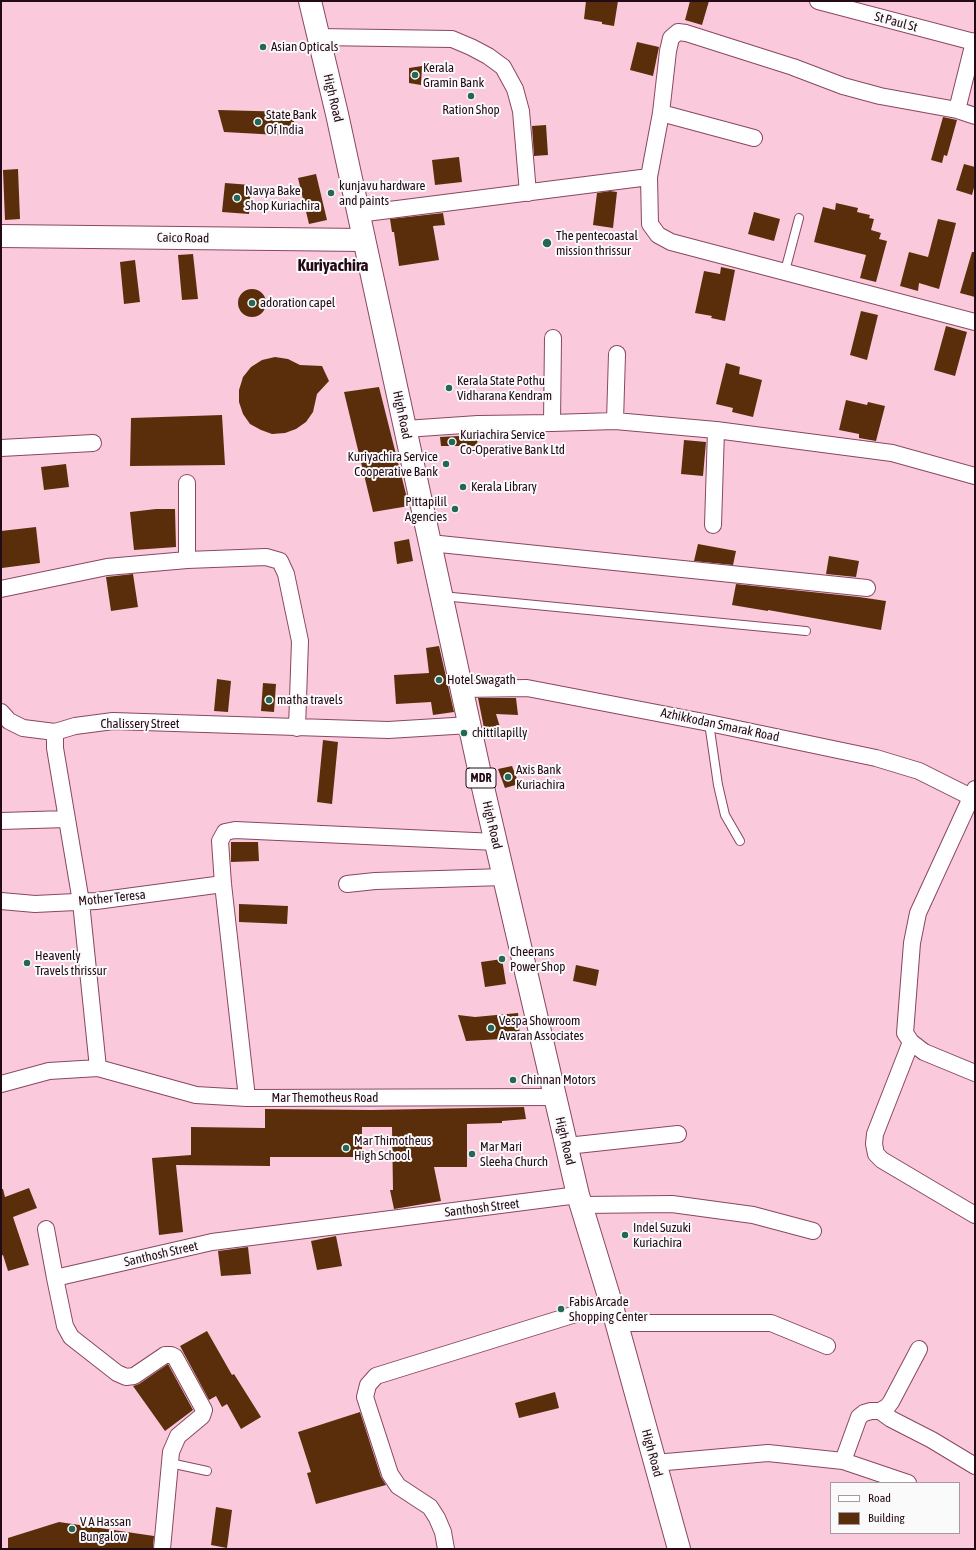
<!DOCTYPE html>
<style>
body{margin:0}
#map{position:relative;width:976px;height:1550px;overflow:hidden;background:#facadc;font-family:"Asap Condensed",sans-serif}
canvas{display:block}
.frame{position:absolute;inset:0;border:2px solid #240916;pointer-events:none}
.legend{position:absolute;left:830px;top:1482px;width:130px;height:52px;box-sizing:border-box;background:#fafafa;border:1px solid #a49a9f;margin:0;padding:5px 7px;list-style:none;font-size:12px;color:#240916}
.legend li{display:flex;align-items:center;gap:8px;height:20px}
.legend b{width:20px;border:1px solid #a49a9f}
</style>
<div id="map">
<canvas width="976" height="1550"></canvas>
<div class="frame"></div>
<ul class="legend">
<li><b style="height:5px;background:#fff"></b>Road</li>
<li><b style="height:11px;background:#5a2e0a"></b>Building</li>
</ul>
</div>
<script>
const g = document.querySelector('canvas').getContext('2d');
g.lineJoin = 'round';
function paint(path, color) { g.fillStyle = color; g.fill(path, 'evenodd'); }
const poly = rows => new Path2D(rows.map(r => 'M' + r).join(''));
function trace(path, color, width, dash) { g.strokeStyle = color; g.lineWidth = width; g.lineCap = dash ? 'butt' : 'round'; g.setLineDash(dash || []); g.stroke(path); }
function label(font, color, halo, rows, align = 'center') {
  g.font = font + ' "Asap Condensed",sans-serif'; g.lineWidth = 4; g.setLineDash([]); g.textBaseline = 'middle'; g.strokeStyle = halo; g.fillStyle = color; for (const [text, x, y, turn = 0] of rows) {
    g.save(); g.translate(x, y); g.rotate((+turn || 0) * Math.PI / 180); g.textAlign = isNaN(turn) ? turn : align; if (halo) g.strokeText(text, 0, 0); g.fillText(text, 0, 0); g.restore();
  }
}
paint(poly([
 [586,1,618,1,614,26,602,24,602,22,584,19],
 [690,1,709,1,702,25,685,20],
 [637,42,659,47,653,76,630,70],
 [422,66,421,85,409,83,409,68],
 [218,110,292,112,297,136,224,132],
 [943,117,957,120,947,156,944,155,942,163,931,160],
 [546,125,548,155,534,156,532,126],
 [459,157,462,182,435,185,432,160],
 [964,164,975,167,975,184,972,195,956,190],
 [18,169,20,219,5,220,3,170],
 [316,174,327,220,309,224,298,178],
 [225,183,251,185,249,214,222,212],
 [610,191,617,192,613,228,593,225,597,193],
 [836,203,858,208,857,212,870,215,869,218,874,219,871,230,881,233,879,239,887,241,876,282,860,278,866,255,814,242,823,207,835,210],
 [754,212,780,219,774,241,748,234],
 [443,213,445,225,433,226,439,260,399,266,394,232,392,232,390,219],
 [938,219,956,223,939,289,919,283,918,291,900,286,909,252,928,257],
 [972,252,975,252,975,297,960,293],
 [193,254,198,299,182,300,178,255],
 [135,260,140,302,124,304,120,262],
 [721,267,735,270,725,321,711,318,712,316,695,313,704,271,720,274],
 '238 303a14 14 0 1 1 28 0a14 14 0 1 1-28 0Z',
 [861,311,878,315,867,360,850,355],
 [946,326,967,332,955,376,934,370],
 [275,357,288,359,300,365,322,366,329,381,317,394,313,412,306,422,296,429,285,433,272,434,261,430,250,424,243,414,239,402,239,390,243,377,251,367,262,360],
 [726,363,740,367,739,374,762,380,753,417,732,412,733,408,716,404],
 [379,387,409,506,373,512,344,392],
 [846,400,867,405,868,402,885,406,876,441,859,438,859,434,839,430],
 [222,415,225,465,130,466,131,418],
 [478,435,477,446,441,446,440,437],
 [684,440,706,442,703,476,681,474],
 [66,464,69,487,44,490,41,467],
 [156,509,175,509,176,547,134,550,130,512],
 [36,527,40,563,2,568,1,531],
 [409,539,413,561,397,564,394,542],
 [698,544,736,551,733,565,694,561],
 [829,556,859,561,856,577,826,574],
 [133,574,138,607,111,611,106,577],
 [736,584,859,597,886,601,881,630,768,610,768,611,732,605],
 [439,646,454,712,433,715,431,702,396,704,394,675,429,673,426,648],
 [217,679,231,681,228,712,214,711],
 [263,683,276,684,274,712,261,711],
 [478,698,516,698,518,715,496,714,500,727,484,728],
 [323,740,338,742,332,804,317,802],
 [512,766,519,784,505,788,498,769],
 [231,842,258,842,259,861,231,862],
 [239,904,288,906,287,924,239,922],
 [502,959,506,984,485,987,481,962],
 [576,965,599,970,596,986,573,981],
 [518,1013,520,1038,466,1041,458,1015,475,1017],
 [524,1107,526,1119,502,1121,502,1123,467,1124,467,1167,434,1167,441,1201,394,1209,390,1190,393,1190,392,1127,362,1127,362,1157,270,1157,270,1166,176,1165,183,1232,159,1235,152,1158,191,1155,191,1127,265,1128,265,1109,372,1110],
 [29,1188,37,1208,13,1217,29,1265,8,1271,3,1255,1,1256,1,1189,3,1189,5,1197],
 [336,1236,342,1266,317,1270,311,1241],
 [248,1247,251,1274,221,1276,218,1251],
 [207,1331,232,1375,234,1374,261,1417,241,1429,227,1404,222,1407,216,1396,209,1400,180,1346],
 [168,1364,193,1410,165,1431,133,1386,139,1384],
 [555,1392,559,1408,519,1418,515,1403],
 [360,1412,381,1477,386,1485,316,1504,307,1473,311,1472,298,1432],
 [216,1507,232,1510,227,1548,211,1545],
 [59,1522,154,1536,153,1549,8,1549,8,1538]
]), '#5a2e0a');
const lane = poly([
 [785,271,799,218],
 [442,596,806,631],
 [709,723,718,785,725,815,740,841],
 [170,1463,207,1471]
]);
const street = poly([
 [818,1,974,42],
 [318,37,452,39,471,47,488,56,503,67,515,89,521,111,528,193],
 [957,110,974,42,975,41],
 [661,113,754,138],
 [649,177,661,113,668,51,671,38,678,32,686,33,793,67,843,86,880,96,957,110,975,116],
 [358,214,649,177,650,224,658,235,671,242,975,322],
 [615,421,617,354],
 [552,423,553,338],
 [405,429,478,424,552,423,615,421,716,430,892,453,975,476],
 [1,448,93,443],
 [187,483,187,560],
 [713,525,716,430],
 [430,543,867,588],
 [1,589,107,567,187,560,266,557,280,561,286,574,300,641,297,728],
 [462,689,527,688,709,723,876,758,919,771,975,799],
 [1,712,9,721,23,728,55,732,75,726,113,721,388,730,470,725],
 [55,732,55,748,81,902,98,1068],
 [975,789,918,913,912,943,905,1033,911,1042,924,1052,975,1073],
 [1,821,67,819],
 [347,884,375,881,504,877],
 [1,901,35,904,96,901,223,884],
 [911,1042,875,1134,874,1144,876,1154,882,1160,975,1215],
 [1,1084,49,1071,98,1068,196,1095,247,1098,555,1097],
 [247,1098,223,884,220,841,225,832,235,830,496,842],
 [567,1146,678,1134],
 [582,1205,672,1204,753,1215,813,1231],
 [46,1229,55,1278],
 [617,1323,771,1323,827,1346],
 [880,1411,891,1419,932,1440,975,1466],
 [843,1461,908,1483],
 [655,1463,768,1453,843,1461,859,1417,864,1413,871,1411,880,1411,887,1407,891,1402,919,1349],
 [162,1549,171,1452,178,1436,202,1416,204,1410,175,1357,171,1355,165,1355,134,1376,126,1377,117,1373,71,1337,65,1326,55,1278,212,1242,578,1195],
 [446,1549,443,1532,437,1518,430,1507,398,1486,390,1474,365,1397,368,1385,376,1376,611,1303]
]);
const secondary = poly([
 [1,236,364,240]
]);
const primary = poly([
 [310,1,337,114,482,783,578,1195,611,1303,679,1549]
]);
trace(lane, '#894663', 10);
trace(street, '#894663', 18);
trace(secondary, '#894663', 24);
trace(primary, '#894663', 24);
trace(lane, '#fff', 8);
trace(street, '#fff', 16);
trace(secondary, '#fff', 22);
trace(primary, '#fff', 22);
for (const [x, y, r, color] of [
 [263,47,4,"#256757"],
 [415,75,4,"#256757"],
 [471,96,4,"#256757"],
 [258,122,4,"#256757"],
 [331,193,4,"#256757"],
 [237,198,4,"#256757"],
 [547,243,5,"#256757"],
 [252,303,4,"#256757"],
 [449,388,4,"#256757"],
 [452,442,4,"#256757"],
 [446,464,4,"#256757"],
 [463,487,4,"#256757"],
 [455,509,4,"#256757"],
 [439,680,4,"#256757"],
 [269,700,4,"#256757"],
 [464,733,4,"#256757"],
 [508,777,4,"#256757"],
 [502,959,4,"#256757"],
 [27,963,4,"#256757"],
 [491,1028,4,"#256757"],
 [513,1080,4,"#256757"],
 [346,1148,4,"#256757"],
 [472,1154,4,"#256757"],
 [625,1235,4,"#256757"],
 [561,1309,4,"#256757"],
 [72,1529,4,"#256757"]
]) { const dot = new Path2D(); dot.arc(x, y, r, 0, 2 * Math.PI); g.fillStyle = color; g.fill(dot); trace(dot, '#fafafa', 1.5); }
for (const [x, y, w] of [
 [481,778,30]
]) { const box = new Path2D(); box.roundRect(x - w / 2, y - 10, w, 20, 3); g.fillStyle = '#fafafa'; g.fill(box); trace(box, '#240916', 1); }
label('bold 12px', '#240916', null, [
 ["MDR",481,778]
]);
label('13px', '#240916', '#fafafa', [
 ["St Paul St",896,22,15],
 ["High Road",333,98,77],
 ["Caico Road",183,238,1],
 ["High Road",402,415,78],
 ["Chalissery Street",140,724],
 ["Azhikkodan Smarak Road",720,725,12],
 ["High Road",492,825,77],
 ["Mother Teresa",112,898,-6],
 ["Mar Themotheus Road",325,1098],
 ["High Road",565,1141,77],
 ["Santhosh Street",482,1208,-7],
 ["Santhosh Street",161,1254,-13],
 ["High Road",652,1453,75]
]);
label('13px', '#240916', '#fafafa', [
 ["Asian Opticals",271,47],
 ["Kerala",423,68],
 ["Gramin Bank",423,83],
 ["Ration Shop",471,110,"center"],
 ["State Bank",266,115],
 ["Of India",266,130],
 ["kunjavu hardware",339,186],
 ["and paints",339,201],
 ["Navya Bake",245,191],
 ["Shop Kuriachira",245,206],
 ["The pentecoastal",556,236],
 ["mission thrissur",556,251],
 ["adoration capel",260,303],
 ["Kerala State Pothu",457,381],
 ["Vidharana Kendram",457,396],
 ["Kuriachira Service",460,435],
 ["Co-Operative Bank Ltd",460,450],
 ["Kuriyachira Service",438,457,"right"],
 ["Cooperative Bank",438,472,"right"],
 ["Kerala Library",471,487],
 ["Pittapilil",447,502,"right"],
 ["Agencies",447,517,"right"],
 ["Hotel Swagath",447,680],
 ["matha travels",277,700],
 ["chittilapilly",472,733],
 ["Axis Bank",516,770],
 ["Kuriachira",516,785],
 ["Cheerans",510,952],
 ["Power Shop",510,967],
 ["Heavenly",35,956],
 ["Travels thrissur",35,971],
 ["Vespa Showroom",499,1021],
 ["Avaran Associates",499,1036],
 ["Chinnan Motors",521,1080],
 ["Mar Thimotheus",354,1141],
 ["High School",354,1156],
 ["Mar Mari",480,1147],
 ["Sleeha Church",480,1162],
 ["Indel Suzuki",633,1228],
 ["Kuriachira",633,1243],
 ["Fabis Arcade",569,1302],
 ["Shopping Center",569,1317],
 ["V A Hassan",80,1522],
 ["Bungalow",80,1537]
], 'left');
label('bold 17px', '#240916', '#fafafa', [
 ["Kuriyachira",333,266]
]);
</script>
